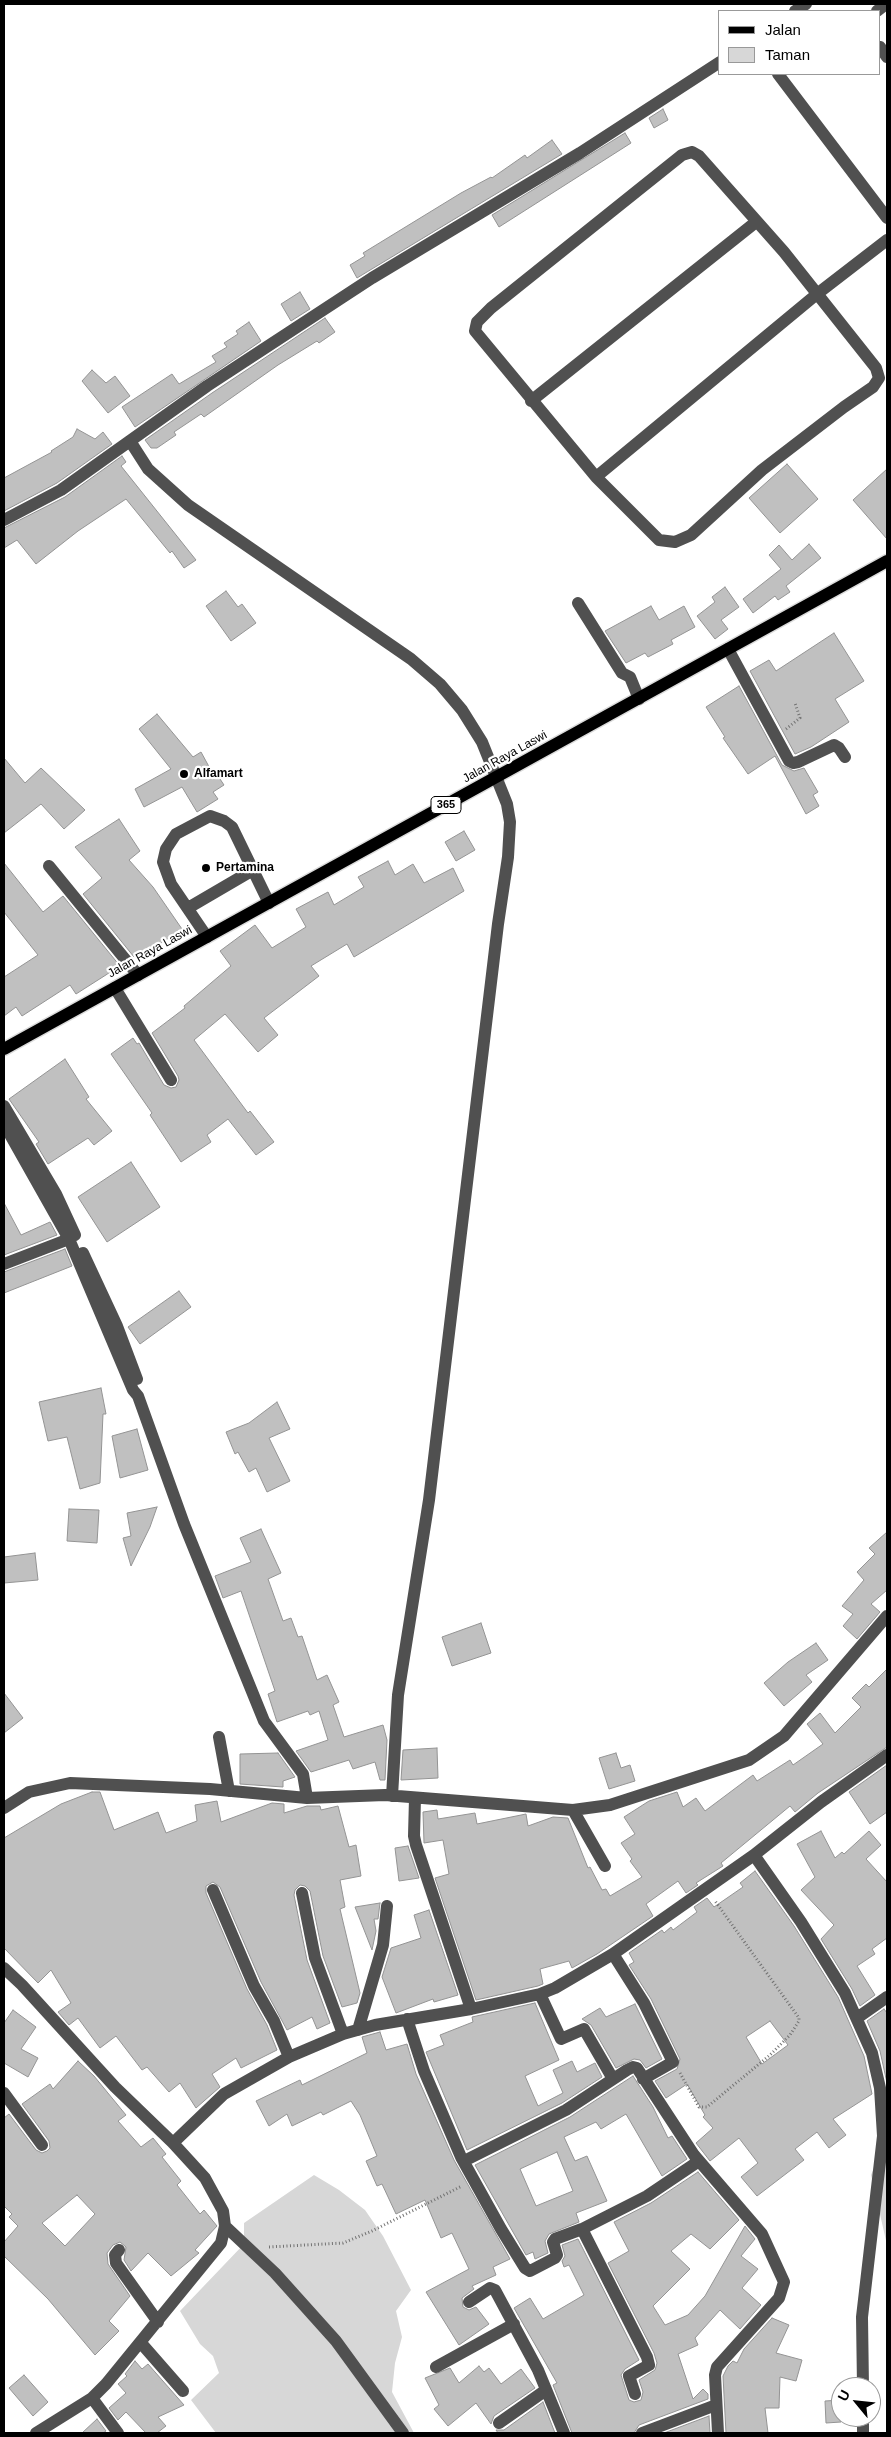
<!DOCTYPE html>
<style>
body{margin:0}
#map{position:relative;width:891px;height:2437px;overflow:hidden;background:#fff;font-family:Helvetica,sans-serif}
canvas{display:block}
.frame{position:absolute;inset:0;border:5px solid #000;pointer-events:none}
.legend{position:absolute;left:718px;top:10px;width:162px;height:65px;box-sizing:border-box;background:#fff;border:1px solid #999;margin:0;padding:6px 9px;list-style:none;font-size:15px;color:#000}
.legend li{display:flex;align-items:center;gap:10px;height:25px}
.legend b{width:25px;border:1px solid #999}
.north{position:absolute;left:831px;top:2377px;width:50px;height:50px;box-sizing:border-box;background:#fff;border:1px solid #999;border-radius:50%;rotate:298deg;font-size:14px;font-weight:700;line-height:20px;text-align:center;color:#000}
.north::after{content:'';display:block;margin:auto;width:18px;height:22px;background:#000;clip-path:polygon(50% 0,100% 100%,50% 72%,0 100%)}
</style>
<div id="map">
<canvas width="891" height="2437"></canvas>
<div class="frame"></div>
<ul class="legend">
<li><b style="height:6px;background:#000"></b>Jalan</li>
<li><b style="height:14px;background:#d7d7d7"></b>Taman</li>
</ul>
<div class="north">U</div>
</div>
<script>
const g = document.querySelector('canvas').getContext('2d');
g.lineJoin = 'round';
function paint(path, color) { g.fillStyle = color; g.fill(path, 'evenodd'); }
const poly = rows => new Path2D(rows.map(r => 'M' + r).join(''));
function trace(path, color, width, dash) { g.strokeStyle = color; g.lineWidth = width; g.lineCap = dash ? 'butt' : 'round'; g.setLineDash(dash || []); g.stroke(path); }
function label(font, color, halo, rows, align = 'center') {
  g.font = font + ' Helvetica,sans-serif'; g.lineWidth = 4.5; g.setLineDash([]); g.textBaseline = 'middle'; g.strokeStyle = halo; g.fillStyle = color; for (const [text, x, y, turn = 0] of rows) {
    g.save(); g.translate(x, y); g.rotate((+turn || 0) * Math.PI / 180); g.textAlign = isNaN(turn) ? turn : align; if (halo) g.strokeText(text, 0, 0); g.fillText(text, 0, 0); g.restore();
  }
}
paint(poly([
 [887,2151,887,2245,871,2175,877,2160],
 [314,2175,339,2190,365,2210,383,2236,411,2290,396,2311,402,2337,395,2363,392,2392,414,2433,216,2433,191,2400,219,2373,213,2356,200,2344,180,2311,244,2244,244,2223]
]), '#d7d7d7');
const building = poly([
 [663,109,668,120,654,128,649,118,663,109],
 [625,133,631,143,499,227,492,215,625,133],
 [552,140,562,154,357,278,350,265,365,256,363,253,461,193,491,177,492,178,525,155,527,158,552,140],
 [300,292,310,309,291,321,281,304,300,292],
 [325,318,335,332,319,343,317,341,278,365,204,417,201,414,174,432,176,435,157,448,151,448,145,440,212,393,325,318],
 [249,322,261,341,135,427,122,407,172,374,179,384,216,362,212,356,227,347,224,343,238,334,236,331,249,322],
 [92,370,106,383,115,376,130,396,108,413,82,381,92,370],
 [77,429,95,439,103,432,112,444,57,483,4,511,4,478,52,452,51,451,73,437,77,429],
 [122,456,126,462,121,466,196,560,184,568,172,551,170,553,126,499,78,531,36,564,17,540,4,548,4,528,65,497,122,456],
 [787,464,818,499,780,533,749,498,787,464],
 [887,469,887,539,853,500,887,469],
 [809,544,821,558,786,586,790,592,778,600,775,596,753,613,743,599,781,569,769,555,779,545,792,560,809,544],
 [725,587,739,607,721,620,728,629,715,639,697,616,715,602,712,597,725,587],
 [226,591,238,607,242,604,256,623,231,641,206,606,226,591],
 [651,606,659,620,684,606,695,627,671,640,673,644,648,657,645,653,626,663,605,631,651,606],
 [834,633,864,681,835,699,849,722,811,747,795,754,750,671,769,660,776,671,834,633],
 [739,686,782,765,794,771,804,768,818,792,813,795,819,806,806,814,775,756,748,774,723,738,725,737,706,707,739,686],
 [157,714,193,757,201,752,213,774,216,773,224,785,213,792,218,799,197,812,182,787,144,807,135,789,171,769,139,729,157,714],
 [4,758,25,783,41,768,85,810,64,829,41,804,4,833,4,758],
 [119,819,140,851,129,860,153,887,182,929,139,958,137,955,134,957,83,894,102,878,75,847,119,819],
 [464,831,475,850,456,861,445,842,464,831],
 [388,861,395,875,413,864,424,883,453,868,464,891,354,957,347,944,311,966,319,976,264,1018,278,1035,258,1052,225,1014,194,1040,248,1113,250,1111,274,1142,256,1155,228,1119,207,1135,211,1142,181,1162,150,1115,152,1113,111,1054,133,1038,137,1044,139,1043,164,1085,171,1088,176,1087,179,1080,178,1076,152,1033,185,1008,184,1006,231,966,220,951,255,925,272,948,306,927,296,909,328,892,334,905,364,887,358,877,388,861],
 [4,863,43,912,63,896,120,966,76,994,70,985,22,1016,16,1007,4,1016,4,977,38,955,4,912,4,863],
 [65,1059,89,1097,86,1099,112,1131,94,1145,88,1138,48,1164,36,1144,39,1142,9,1099,65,1059],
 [131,1162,160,1207,107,1242,78,1197,131,1162],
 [4,1203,21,1235,50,1222,57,1235,4,1255,4,1203],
 [65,1249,72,1266,4,1293,4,1272,65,1249],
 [179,1291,191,1307,140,1344,128,1327,179,1291],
 [101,1388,106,1414,103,1414,100,1483,80,1489,67,1437,48,1441,39,1402,101,1388],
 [277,1402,290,1429,269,1438,290,1481,267,1492,256,1468,249,1472,238,1452,235,1454,226,1432,249,1423,277,1402],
 [137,1429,148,1470,120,1478,112,1436,137,1429],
 [157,1507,150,1527,131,1566,123,1538,131,1536,127,1513,157,1507],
 [69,1509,99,1510,97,1543,67,1541,69,1509],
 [261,1529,281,1573,268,1579,283,1621,291,1618,298,1637,302,1636,317,1680,327,1675,339,1702,333,1705,344,1737,383,1725,387,1740,385,1780,380,1780,375,1762,353,1769,349,1760,311,1772,296,1751,328,1740,319,1711,310,1715,308,1711,277,1722,268,1694,275,1691,241,1591,223,1598,215,1576,251,1562,240,1538,261,1529],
 [887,1532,887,1590,871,1604,880,1612,857,1639,843,1626,853,1614,842,1606,864,1580,857,1572,875,1554,869,1548,887,1532],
 [35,1553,38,1580,4,1583,4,1557,35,1553],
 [481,1623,491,1653,452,1666,442,1637,481,1623],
 [816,1643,828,1660,806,1675,812,1682,784,1706,764,1683,788,1662,816,1643],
 [887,1669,887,1747,818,1793,795,1812,790,1806,721,1863,723,1866,696,1883,698,1885,686,1893,678,1881,646,1904,653,1916,597,1954,572,1968,569,1961,540,1969,543,1984,538,1986,476,2000,435,1878,449,1874,443,1840,424,1843,423,1812,437,1810,438,1819,475,1813,477,1824,526,1814,528,1826,553,1817,568,1818,588,1868,590,1867,602,1890,606,1889,610,1896,642,1877,630,1861,632,1859,621,1843,635,1834,624,1817,649,1801,677,1792,683,1807,696,1798,705,1811,753,1775,757,1781,790,1760,793,1765,823,1744,807,1724,820,1713,835,1733,861,1707,852,1698,866,1684,869,1687,887,1669],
 [4,1693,23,1718,4,1733,4,1693],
 [437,1748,438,1778,401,1780,403,1750,437,1748],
 [278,1753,295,1777,283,1781,283,1787,240,1784,240,1754,278,1753],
 [616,1753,621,1768,630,1765,635,1781,609,1789,599,1758,616,1753],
 [887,1765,887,1812,870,1824,849,1792,887,1765],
 [92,1792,100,1792,114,1830,158,1812,166,1833,197,1821,195,1805,217,1801,221,1822,272,1803,284,1804,284,1813,307,1806,320,1806,321,1810,338,1806,349,1847,356,1845,361,1876,340,1880,345,1907,340,1909,360,1993,357,2003,342,2007,323,1956,310,1891,305,1886,300,1885,295,1890,294,1895,307,1960,330,2023,317,2029,312,2017,287,2030,261,1982,220,1887,213,1882,206,1886,206,1893,247,1989,267,2025,277,2050,241,2068,236,2058,212,2074,220,2087,196,2108,180,2083,169,2092,147,2067,142,2070,116,2036,100,2048,78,2018,69,2025,58,2012,71,2003,51,1970,38,1983,4,1948,4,1838,61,1804,92,1792],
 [821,1831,835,1858,842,1852,844,1854,869,1831,881,1845,866,1859,887,1882,887,1938,872,1949,875,1954,857,1966,875,1995,860,2006,852,1989,821,1939,834,1925,801,1890,815,1877,797,1844,821,1831],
 [408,1846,419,1878,399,1881,395,1848,408,1846],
 [755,1871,794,1926,838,1997,864,2056,872,2094,833,2119,846,2135,829,2148,817,2132,795,2149,804,2160,757,2196,741,2177,758,2163,739,2138,710,2161,696,2143,713,2128,703,2117,705,2115,687,2084,666,2098,655,2081,677,2069,680,2059,651,1999,629,1965,634,1962,629,1953,662,1930,664,1933,671,1927,673,1930,697,1912,694,1907,707,1898,714,1907,743,1887,740,1883,755,1871],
 [770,2021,788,2045,762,2064,746,2037,770,2021],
 [380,1903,378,1919,374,1919,376,1931,372,1950,355,1907,380,1903],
 [429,1910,458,1995,434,2002,433,1999,396,2013,382,1977,391,1948,421,1938,414,1915,429,1910],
 [535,2003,559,2060,525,2076,538,2106,563,2093,553,2070,572,2061,577,2072,595,2063,602,2077,562,2103,467,2150,426,2052,444,2045,440,2035,473,2022,472,2017,535,2003],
 [635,2004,662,2059,646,2068,640,2060,634,2059,616,2068,591,2025,582,2019,600,2008,606,2017,635,2004],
 [884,2009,887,2013,887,2083,880,2051,867,2021,884,2009],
 [13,2010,36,2027,21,2049,38,2058,28,2077,4,2063,4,2023,13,2010],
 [380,2032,386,2050,407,2044,416,2074,454,2160,510,2259,493,2267,496,2275,472,2286,474,2289,462,2298,463,2307,469,2310,476,2307,489,2324,459,2345,426,2292,469,2269,452,2233,441,2238,425,2200,396,2214,382,2184,377,2186,366,2161,377,2156,360,2115,351,2101,323,2115,321,2112,292,2126,287,2114,269,2126,256,2101,300,2080,302,2085,367,2053,362,2037,380,2032],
 [78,2061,94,2076,126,2115,118,2121,141,2147,153,2138,166,2154,162,2157,181,2181,177,2185,200,2214,204,2210,217,2226,195,2250,199,2253,171,2276,148,2253,131,2271,124,2260,126,2247,120,2242,113,2245,107,2253,108,2264,130,2296,109,2321,119,2331,95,2355,48,2299,4,2256,4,2242,18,2226,9,2217,12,2214,4,2206,4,2118,9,2114,36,2150,42,2153,47,2151,50,2148,49,2141,22,2104,50,2084,53,2089,78,2061],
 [77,2195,95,2214,65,2246,42,2223,77,2195],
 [633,2076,653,2107,668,2138,672,2136,687,2159,662,2176,626,2114,601,2129,596,2122,564,2137,575,2161,587,2156,607,2201,576,2213,579,2222,549,2234,545,2241,548,2253,535,2259,533,2252,526,2255,475,2165,570,2117,633,2076],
 [557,2152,573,2191,536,2206,520,2169,557,2152],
 [698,2172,739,2220,710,2249,691,2234,671,2251,690,2269,653,2306,665,2325,688,2315,705,2296,745,2226,755,2239,741,2256,758,2269,742,2288,761,2305,740,2329,720,2310,695,2338,698,2345,678,2354,693,2399,703,2389,708,2394,708,2399,639,2425,634,2433,572,2433,553,2385,557,2383,514,2308,530,2298,543,2319,584,2295,569,2265,564,2267,562,2261,565,2256,562,2245,578,2239,639,2360,625,2369,621,2375,629,2400,634,2402,641,2400,643,2392,639,2380,655,2370,657,2363,654,2353,608,2263,629,2251,614,2222,651,2203,698,2172],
 [772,2318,789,2325,776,2353,802,2360,796,2381,780,2377,779,2408,765,2408,768,2433,726,2433,723,2376,728,2366,733,2361,737,2363,744,2349,772,2318],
 [135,2361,142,2369,148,2364,184,2405,158,2417,166,2426,157,2433,146,2433,126,2412,118,2420,109,2408,126,2393,118,2384,127,2376,125,2374,135,2361],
 [479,2366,484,2372,489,2368,501,2384,521,2369,535,2388,494,2416,491,2424,476,2403,448,2426,434,2409,439,2405,425,2378,450,2368,459,2383,479,2366],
 [24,2375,48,2402,33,2416,9,2388,24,2375],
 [841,2400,841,2422,826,2423,825,2401,841,2400],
 [543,2402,555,2433,498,2433,496,2430,504,2430,543,2402],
 [709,2416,710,2433,664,2433,709,2416],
 [97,2419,106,2431,103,2433,82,2433,97,2419]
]);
paint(building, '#c0c0c0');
trace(building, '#949494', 1);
const major = poly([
 [4,1049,887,561]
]);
trace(major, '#dbdbdb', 15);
trace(poly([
 [786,729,800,718,795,703],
 [680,2073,699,2107,707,2107,770,2055,790,2035,799,2021,799,2018,715,1901],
 [269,2247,343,2243,372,2231,462,2186]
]), '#727272', 3, [1, 2.5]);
trace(poly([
 [795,11,806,4],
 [877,11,886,4],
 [880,47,887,57],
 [778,74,887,218],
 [692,152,699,156,784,252,876,368,879,378,873,387,844,407,762,470,691,535,675,542,659,540,596,477,475,331,477,322,491,308,682,155,692,152],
 [531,401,756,222],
 [130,441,148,469,188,505,411,659,440,684,462,710,482,742,507,804,510,822,508,857,498,924,429,1500,398,1695,392,1796],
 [596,477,817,294,887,240],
 [4,520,61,490,207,386,372,278,580,153,720,62],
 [578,603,622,673,630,677,639,699],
 [728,649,789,761,793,763,798,762,834,745,839,748,845,757],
 [49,866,138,975],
 [188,908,253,870],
 [207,937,171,884,163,862,166,849,176,834,210,816,224,821,232,827,269,903],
 [115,988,171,1080],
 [4,1106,56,1194,75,1235],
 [4,1124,69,1239,133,1390,138,1396,184,1524,264,1721,303,1774,307,1798],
 [83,1253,117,1326,137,1379],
 [4,1264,69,1239],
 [219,1737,229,1791],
 [415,1798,414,1836,416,1845,471,2009],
 [4,1808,29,1792,70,1783,210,1789,307,1798,385,1795,573,1810,610,1805,749,1760,784,1736,887,1616],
 [573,1810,605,1866],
 [754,1855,801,1922,845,1993,872,2053,880,2088,883,2136,862,2317,863,2387],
 [213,1890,254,1986,274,2021,289,2057],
 [302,1893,315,1958,343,2034],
 [613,1954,644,2003,673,2062,643,2079],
 [4,1968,22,1985,115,2087,173,2143,205,2178,223,2211,225,2226,221,2243,106,2384,92,2398,36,2433],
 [540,1994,561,2039,584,2029,613,2079],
 [857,2018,887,1997],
 [407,2019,424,2071,461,2157,501,2229,525,2268,530,2271,555,2258,557,2255,553,2242,555,2239,582,2229,647,2196,699,2161],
 [358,2030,383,1945,387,1906],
 [4,2093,42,2145],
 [173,2143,224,2094,289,2057,343,2034,375,2025,471,2009,540,1994,555,1988,613,1954,754,1855,821,1802,887,1755],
 [464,2161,566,2110,627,2070,633,2067,637,2068,694,2155,762,2234,784,2282,779,2298,717,2367,715,2375,718,2433],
 [225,2226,275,2273,336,2341,403,2433],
 [582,2229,647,2357,649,2365,629,2376,635,2394],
 [119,2250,115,2255,116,2263,158,2322],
 [469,2302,490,2288,495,2290,538,2370,564,2433],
 [141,2343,183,2391],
 [436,2367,514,2324],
 [92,2398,118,2433],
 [863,2417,863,2433],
 [499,2423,546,2390],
 [642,2433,716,2405]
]), '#505050', 12);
trace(major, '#000', 12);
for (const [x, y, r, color] of [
 [184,774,5,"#000"],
 [206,868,5,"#000"]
]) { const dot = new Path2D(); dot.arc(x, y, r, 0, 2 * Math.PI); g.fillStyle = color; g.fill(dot); trace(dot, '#fff', 2); }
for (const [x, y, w] of [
 [446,805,30]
]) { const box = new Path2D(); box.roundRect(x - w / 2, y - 8.5, w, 17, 4); g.fillStyle = '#fff'; g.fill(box); trace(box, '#000', 1); }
label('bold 11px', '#000', null, [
 ["365",446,805]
]);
label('12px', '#000', '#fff', [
 ["Jalan Raya Laswi",505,757,-29],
 ["Jalan Raya Laswi",150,952,-29]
]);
label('bold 12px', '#000', '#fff', [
 ["Alfamart",194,774],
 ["Pertamina",216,868]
], 'left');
</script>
